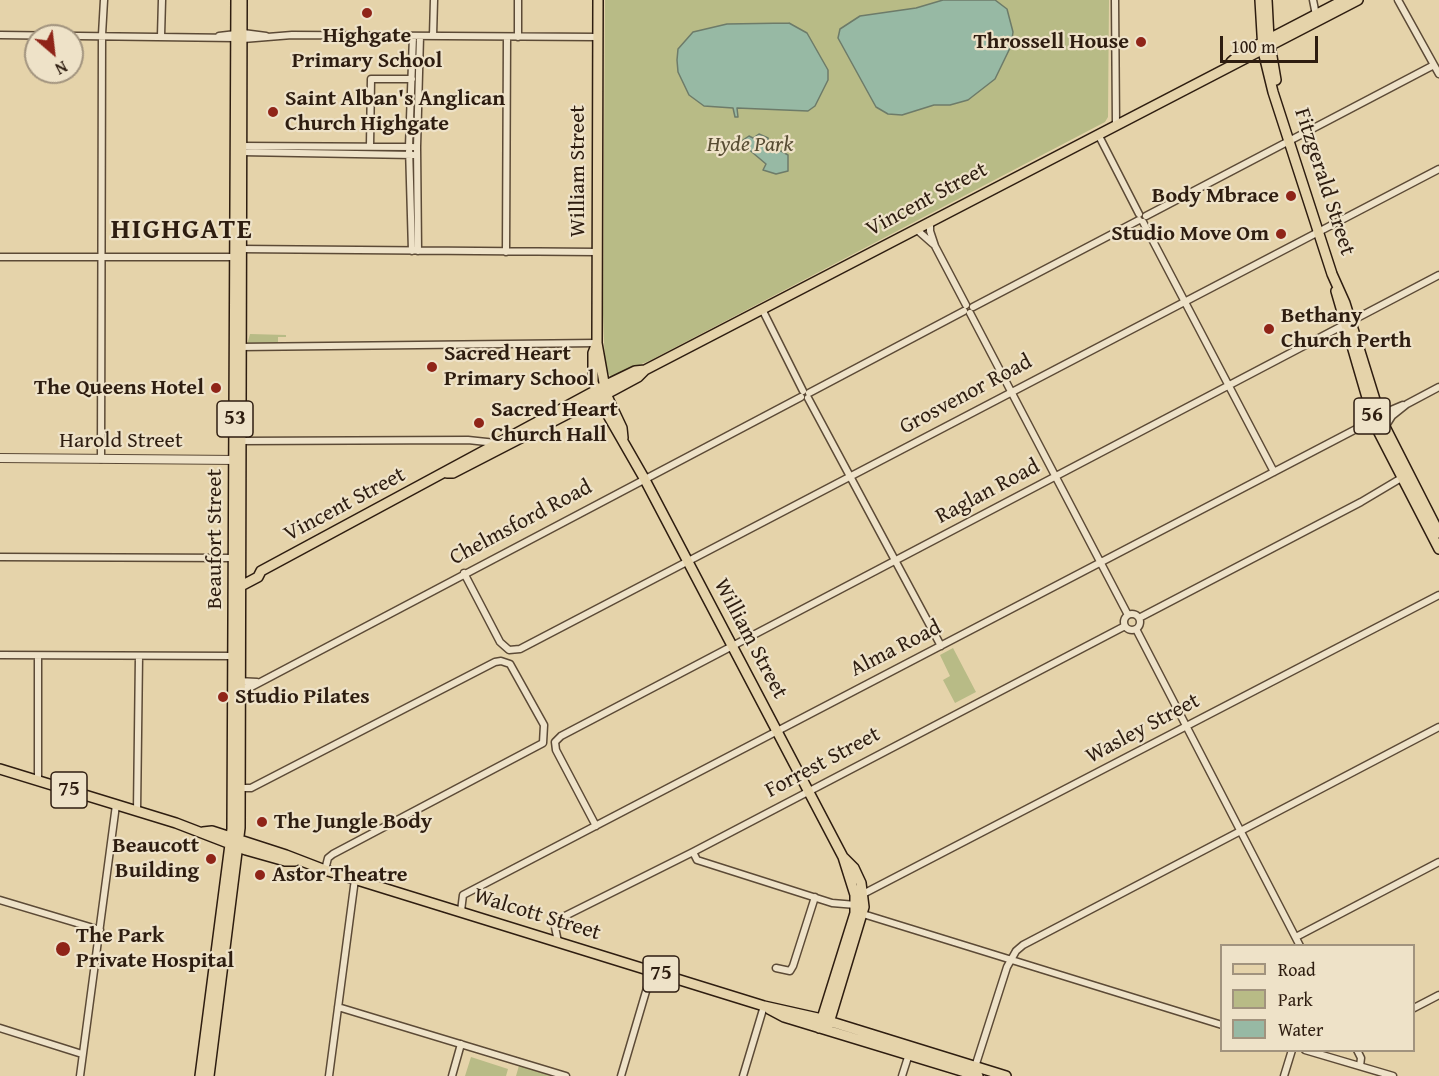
<!DOCTYPE html>
<style>
body{margin:0}
#map{position:relative;width:1439px;height:1076px;overflow:hidden;background:#e5d3aa;font-family:"Gentium Book Plus",serif}
canvas{display:block}
.legend{position:absolute;left:1220px;top:944px;width:195px;height:108px;box-sizing:border-box;background:#eee2c8;border:2px solid #a1937e;margin:0;padding:8px 10px;list-style:none;font-size:18px;color:#2e1d10}
.legend li{display:flex;align-items:center;gap:12px;height:30px}
.legend b{width:30px;border:2px solid #a1937e}
.north{position:absolute;left:24px;top:24px;width:60px;height:60px;box-sizing:border-box;background:#eee2c8;border:2px solid #a1937e;border-radius:50%;rotate:152deg;font-size:16px;font-weight:700;line-height:24px;text-align:center;color:#2e1d10}
.north::after{content:'';display:block;margin:auto;width:21px;height:27px;background:#8f2418;clip-path:polygon(50% 0,100% 100%,50% 72%,0 100%)}
.scale{position:absolute;left:1220px;top:36px;width:98px;height:27px;box-sizing:border-box;border:3px solid #2e1d10;border-top:0;padding-left:8px;font-size:18px;line-height:21px;white-space:nowrap;color:#2e1d10;-webkit-text-stroke:4px #eee2c8;paint-order:stroke}
</style>
<div id="map">
<canvas width="1439" height="1076"></canvas>
<ul class="legend">
<li><b style="height:8px;background:#e5d3aa"></b>Road</li>
<li><b style="height:16px;background:#b8bb86"></b>Park</li>
<li><b style="height:16px;background:#97b9a4"></b>Water</li>
</ul>
<div class="north">N</div>
<div class="scale">100 m</div>
</div>
<script>
const g = document.querySelector('canvas').getContext('2d');
g.lineJoin = 'round';
function paint(path, color) { g.fillStyle = color; g.fill(path, 'evenodd'); }
const poly = rows => new Path2D(rows.map(r => 'M' + r).join(''));
function trace(path, color, width, dash) { g.strokeStyle = color; g.lineWidth = width; g.lineCap = dash ? 'butt' : 'round'; g.setLineDash(dash || []); g.stroke(path); }
function label(font, color, halo, rows, align = 'center') {
  g.font = font + ' "Gentium Book Plus",serif'; g.lineWidth = 4.5; g.setLineDash([]); g.textBaseline = 'middle'; g.strokeStyle = halo; g.fillStyle = color; for (const [text, x, y, turn = 0] of rows) {
    g.save(); g.translate(x, y); g.rotate((+turn || 0) * Math.PI / 180); g.textAlign = isNaN(turn) ? turn : align; if (halo) g.strokeText(text, 0, 0); g.fillText(text, 0, 0); g.restore();
  }
}
paint(poly([
 [605,0,1109,0,1108,117,1105,122,651,360,611,377,605,369,603,314],
 [250,334,286,335,286,337,278,337,278,344,247,345],
 [953,648,976,692,955,703,943,680,950,676,940,655],
 [471,1057,508,1069,506,1076,465,1076],
 [520,1062,566,1076,516,1076]
]), '#b8bb86');
const water = poly([
 [943,0,995,0,1007,9,1013,32,1011,46,995,79,968,100,950,105,934,105,902,115,888,114,876,107,838,38,840,29,860,16,916,8,943,0],
 [789,23,807,33,828,70,828,80,815,106,808,111,737,108,738,117,735,117,733,108,704,106,689,95,678,72,677,60,678,49,693,32,727,24,789,23],
 [759,134,768,138,771,152,781,151,788,155,788,171,776,174,763,170,766,164,740,142,749,136,753,138,759,134]
]);
paint(water, '#97b9a4');
trace(water, '#6d7b69', 1.5);
const minor = poly([
 [518,0,518,37],
 [1115,0,1116,124],
 [1313,0,1316,15],
 [1398,0,1439,74],
 [243,33,266,36],
 [0,35,236,38],
 [161,36,162,0],
 [219,36,236,34],
 [433,36,434,0],
 [243,39,292,35,598,37],
 [1098,134,1139,214],
 [240,146,413,147],
 [370,146,371,79,412,79],
 [241,152,413,155],
 [1146,216,1434,65],
 [930,221,930,231,935,246,966,305],
 [1143,222,1274,472],
 [916,229,933,244],
 [239,249,597,252],
 [412,251,409,147,413,36],
 [418,251,417,147,420,36],
 [506,252,507,37],
 [0,257,236,257],
 [973,307,1139,220],
 [762,309,803,391],
 [970,313,1128,615],
 [239,347,597,343],
 [809,393,964,311],
 [808,398,941,646],
 [1377,416,1403,405],
 [1385,427,1392,416,1407,404,1439,387],
 [238,441,468,440,496,443],
 [101,459,102,35,104,0],
 [0,557,236,558],
 [464,573,500,642,509,650,520,649,1439,169],
 '1124 622a8 8 0 1 1 16 0a8 8 0 1 1-16 0Z',
 [1139,618,1361,502,1403,477],
 [1136,629,1300,946],
 [0,655,233,656],
 [237,681,257,682],
 [238,688,253,686,801,397],
 [38,781,38,656],
 [240,788,251,788,495,662,501,661,510,664,544,725,543,743,333,854,328,858,325,870],
 [137,811,139,656],
 [596,826,556,750,555,742,561,736,1439,275],
 [693,852,697,860,832,903,856,905],
 [863,894,1439,595],
 [0,900,100,930],
 [461,911,463,895,1360,427],
 [863,914,1222,1025],
 [1296,937,1439,862],
 [558,942,555,927,557,920,693,852,1125,626],
 [776,968,790,971,793,966,815,897],
 [338,1007,566,1076],
 [1414,1008,1439,995],
 [0,1028,82,1054],
 [1305,1050,1393,1076],
 [1357,1050,1361,1058,1360,1066],
 [975,1067,1007,967,1016,951,1023,945,1439,727],
 [80,1076,116,805],
 [329,1076,355,879],
 [452,1076,461,1044],
 [621,1076,652,971],
 [743,1076,764,1006],
 [902,1076,909,1054],
 [1284,1076,1292,1050]
]);
const tertiary = poly([
 [0,458,238,460]
]);
const primary = poly([
 [598,0,597,343,593,353,593,382,601,403,644,478,843,857,855,895,855,913,819,1028],
 [1260,0,1263,51,1273,92,1332,274,1345,303,1381,419,1439,533],
 [1267,0,1269,39,1276,80],
 [1231,62,1240,54,1344,0],
 [1336,291,1375,425,1439,549],
 [597,343,606,394,622,428,623,438],
 [447,473,453,473,614,390,638,377,645,370],
 [241,586,258,577,261,571,604,386,635,371,645,370,1358,0],
 [0,769,176,823,246,850,285,861,295,861],
 [203,832,212,831,286,855,325,870,764,1006,822,1019,1006,1076],
 [769,1009,784,1017,978,1076],
 [828,1026,864,907,861,883,854,868,843,857],
 [200,1076,232,829,236,0],
 [209,1076,240,828,242,0]
]);
trace(minor, '#5c4a36', 9);
trace(tertiary, '#5c4a36', 10);
trace(primary, '#2e1d10', 12);
trace(minor, '#eee2c8', 6);
trace(tertiary, '#eee2c8', 8);
trace(primary, '#e5d3aa', 9);
for (const [x, y, r, color] of [
 [367,13,6,"#8f2418"],
 [1141,42,6,"#8f2418"],
 [273,112,6,"#8f2418"],
 [1291,196,6,"#8f2418"],
 [1281,234,6,"#8f2418"],
 [1269,329,6,"#8f2418"],
 [432,367,6,"#8f2418"],
 [216,388,6,"#8f2418"],
 [479,423,6,"#8f2418"],
 [223,697,6,"#8f2418"],
 [262,822,6,"#8f2418"],
 [211,859,6,"#8f2418"],
 [260,875,6,"#8f2418"],
 [63,949,8,"#8f2418"]
]) { const dot = new Path2D(); dot.arc(x, y, r, 0, 2 * Math.PI); g.fillStyle = color; g.fill(dot); trace(dot, '#eee2c8', 2); }
for (const [x, y, w] of [
 [1372,416,36],
 [235,419,36],
 [69,790,36],
 [661,974,36]
]) { const box = new Path2D(); box.roundRect(x - w / 2, y - 18, w, 36, 4.5); g.fillStyle = '#eee2c8'; g.fill(box); trace(box, '#2e1d10', 1.5); }
label('bold 21px', '#2e1d10', null, [
 ["56",1372,416],
 ["53",235,419],
 ["75",69,790],
 ["75",661,974]
]);
label('bold 22px', '#2e1d10', '#eee2c8', [
 ["Highgate",367,36,"center"],
 ["Primary School",367,61,"center"],
 ["Throssell House",1129,42,"right"],
 ["Saint Alban's Anglican",285,99],
 ["Church Highgate",285,124],
 ["Body Mbrace",1279,196,"right"],
 ["Studio Move Om",1269,234,"right"],
 ["Bethany",1281,316],
 ["Church Perth",1281,341],
 ["Sacred Heart",444,354],
 ["Primary School",444,379],
 ["The Queens Hotel",204,388,"right"],
 ["Sacred Heart",491,410],
 ["Church Hall",491,435],
 ["Studio Pilates",235,697],
 ["The Jungle Body",274,822],
 ["Beaucott",199,846,"right"],
 ["Building",199,871,"right"],
 ["Astor Theatre",272,875],
 ["The Park",76,936],
 ["Private Hospital",76,961]
], 'left');
label('italic 22px', '#574c33', '#eee2c8', [
 ["Hyde Park",750,145]
]);
label('22px', '#2e1d10', '#eee2c8', [
 ["William Street",578,171,-90],
 ["Fitzgerald Street",1324,182,72],
 ["Vincent Street",927,200,-28],
 ["Grosvenor Road",966,395,-28],
 ["Harold Street",121,441],
 ["Raglan Road",988,492,-28],
 ["Vincent Street",345,505,-28],
 ["Chelmsford Road",521,523,-28],
 ["Beaufort Street",215,539,-90],
 ["William Street",750,639,62],
 ["Alma Road",896,649,-27],
 ["Wasley Street",1143,729,-28],
 ["Forrest Street",823,763,-28],
 ["Walcott Street",537,915,17]
]);
g.letterSpacing = '1.5px';
label('bold 28px', '#2e1d10', '#eee2c8', [
 ["HIGHGATE",182,231]
]);
g.letterSpacing = '0px';
</script>
